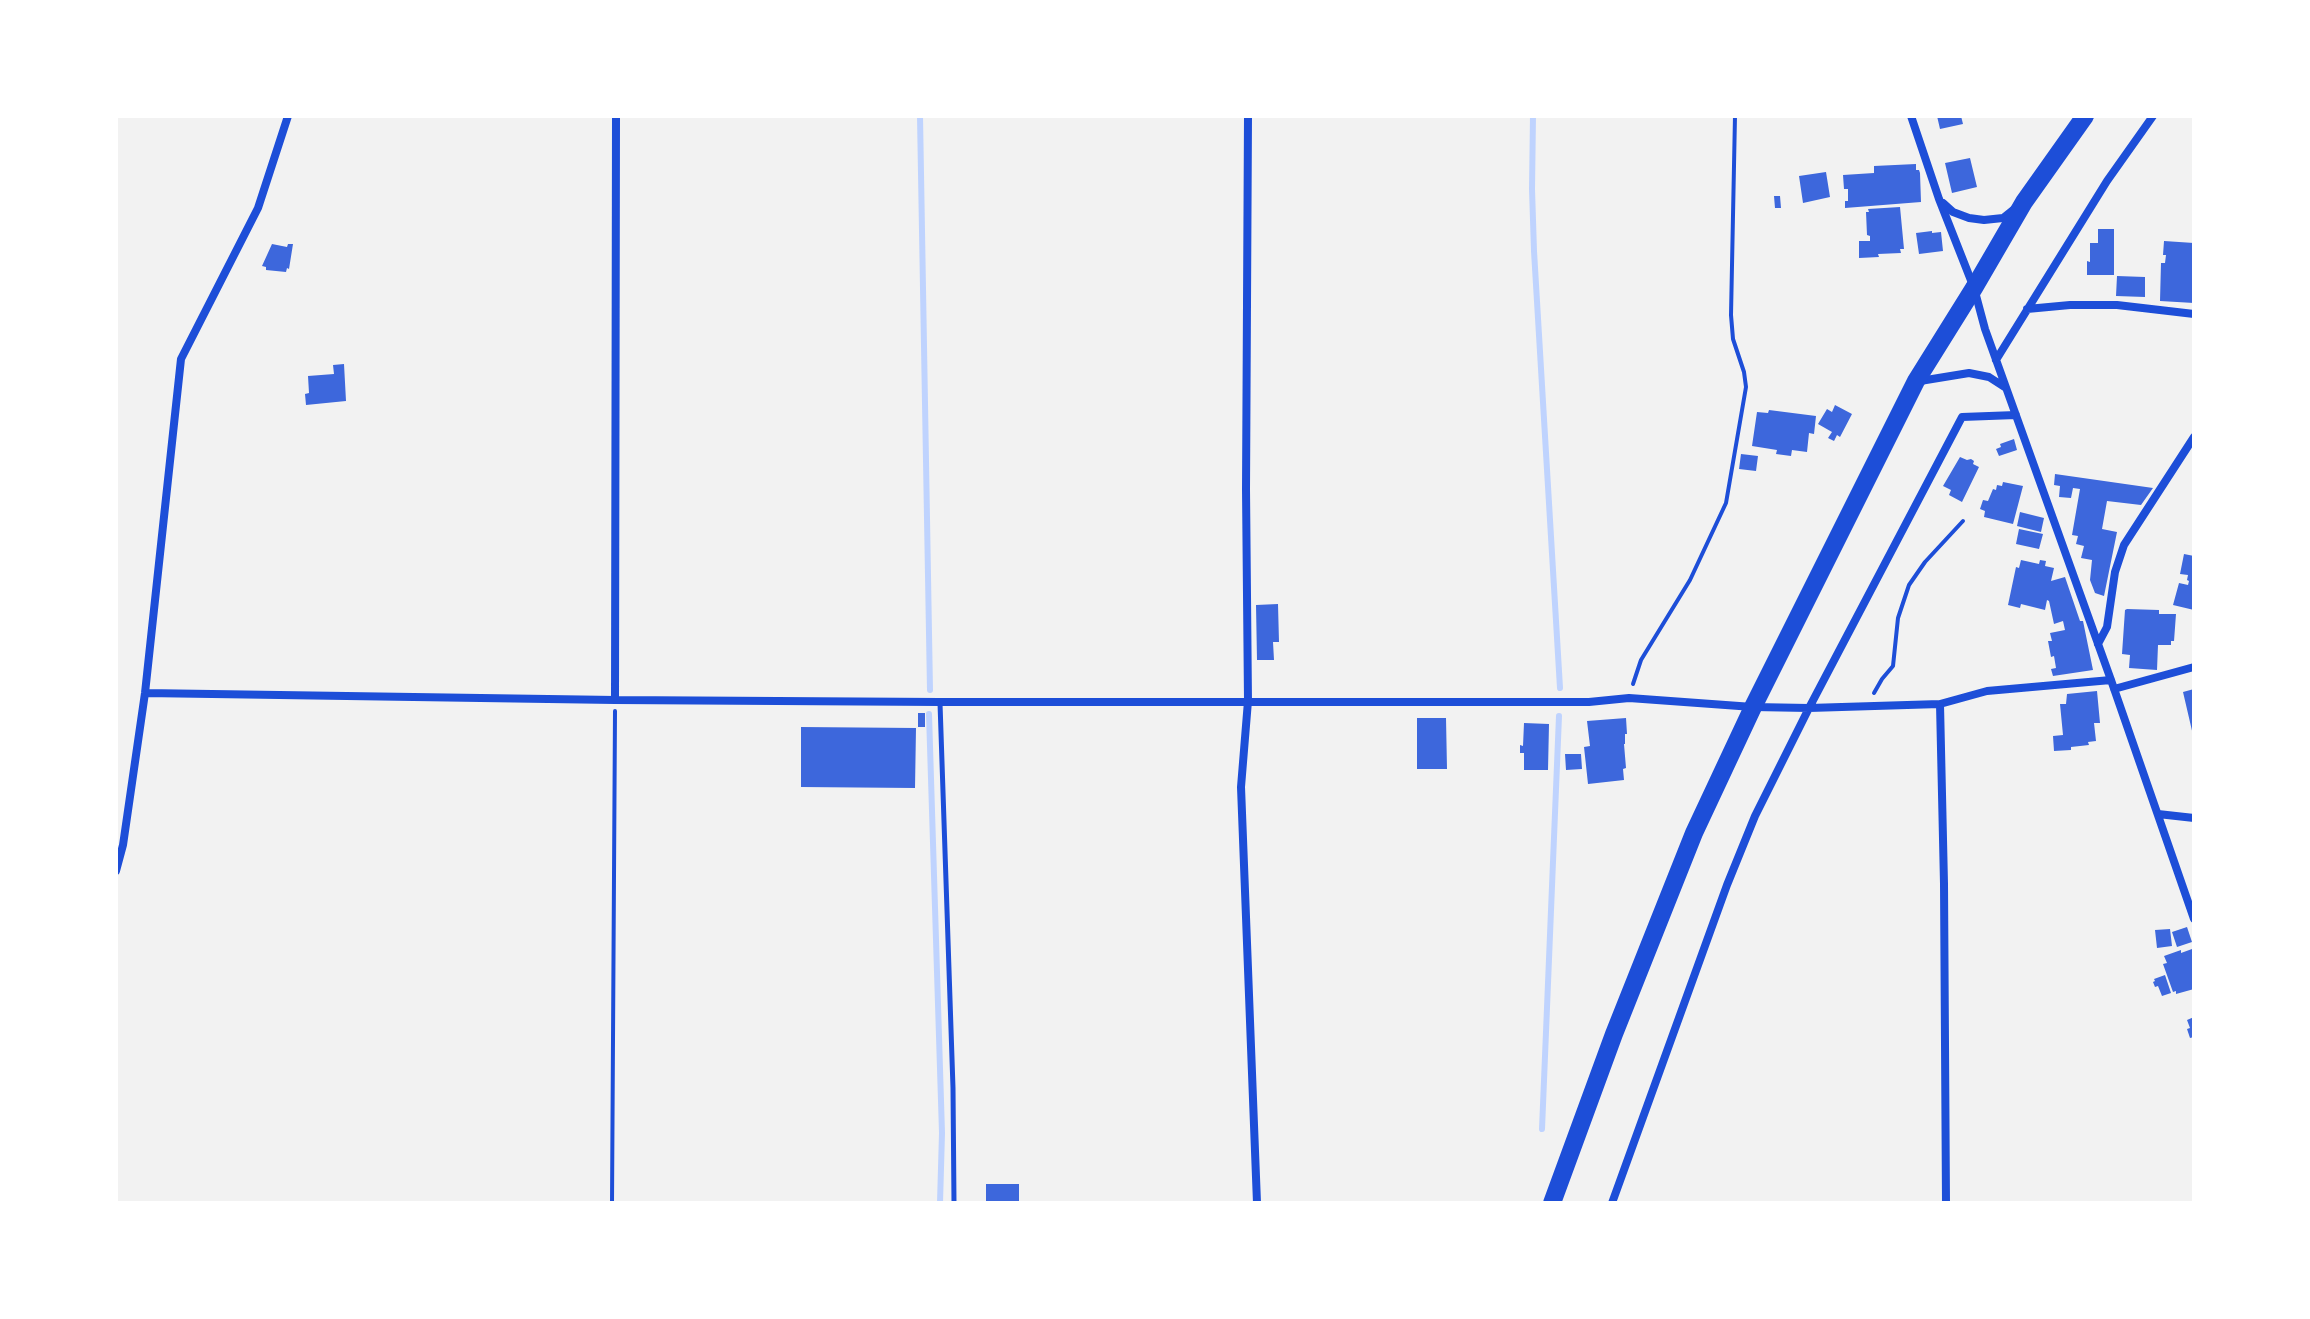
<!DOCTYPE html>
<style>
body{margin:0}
#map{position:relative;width:2310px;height:1319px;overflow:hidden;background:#f2f2f2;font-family:Lato,sans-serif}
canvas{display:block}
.frame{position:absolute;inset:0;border:118px solid #fff;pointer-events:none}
</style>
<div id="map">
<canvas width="2310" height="1319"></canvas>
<div class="frame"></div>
</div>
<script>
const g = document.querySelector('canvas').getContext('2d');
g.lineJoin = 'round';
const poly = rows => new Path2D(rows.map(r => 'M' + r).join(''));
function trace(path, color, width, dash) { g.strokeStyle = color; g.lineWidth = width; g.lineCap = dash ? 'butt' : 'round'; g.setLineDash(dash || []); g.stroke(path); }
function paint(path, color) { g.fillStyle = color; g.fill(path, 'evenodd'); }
trace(poly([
 [920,116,930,690],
 [1533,116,1532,189,1534,251,1560,688],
 [929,714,942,1133,940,1203],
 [1542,1129,1559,716]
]), '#bfd3fe', 6);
paint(poly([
 [1937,116,1961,116,1963,124,1940,129],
 [1970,158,1977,187,1952,193,1945,163],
 [1916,164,1916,170,1919,170,1920,173,1921,202,1845,208,1845,201,1848,201,1848,189,1844,189,1843,175,1874,173,1874,166],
 [1826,172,1830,197,1803,203,1799,176],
 [1774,196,1780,196,1781,208,1775,208],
 [1900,207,1904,249,1900,249,1901,253,1878,254,1879,257,1859,258,1859,241,1870,241,1870,236,1867,235,1866,212,1869,212,1868,209],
 [2098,229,2114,229,2114,275,2087,275,2087,261,2090,262,2090,243,2098,243],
 [1932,231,1932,233,1941,232,1943,251,1919,254,1916,233],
 [2164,241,2194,243,2194,303,2160,301,2161,263,2165,263,2166,255,2163,255],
 [272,244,287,247,288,244,293,244,289,269,287,268,286,272,266,270,266,267,262,266],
 [2117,276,2145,277,2145,297,2116,296],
 [344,364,346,401,306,405,305,394,309,393,308,376,334,374,333,365],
 [1835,405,1852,414,1840,437,1837,435,1834,441,1828,438,1832,432,1818,424,1827,409,1832,412],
 [1769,410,1816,416,1814,434,1809,433,1807,452,1792,450,1791,456,1776,454,1777,450,1752,446,1757,412,1768,413],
 [2014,439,2017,450,1999,456,1996,449,2001,447,2000,444],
 [1741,454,1758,456,1756,471,1739,469],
 [1960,457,1967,460,1971,459,1974,461,1973,464,1979,467,1962,502,1949,495,1951,490,1943,486],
 [2055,474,2153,488,2141,505,2107,501,2102,529,2117,532,2104,596,2095,593,2090,580,2092,560,2081,558,2084,546,2076,544,2078,536,2072,535,2080,489,2073,488,2071,498,2059,497,2060,486,2054,485],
 [2003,482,2023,486,2013,524,1984,517,1985,511,1980,509,1983,500,1988,501,1993,489,1996,490,1997,485,2002,486],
 [2020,512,2044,518,2041,532,2017,526],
 [2019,529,2043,534,2039,549,2016,544],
 [2184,554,2194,556,2194,610,2173,605,2179,583,2188,585,2189,581,2187,580,2188,575,2180,574],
 [2021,560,2039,564,2040,560,2046,561,2045,566,2054,568,2051,581,2065,577,2080,621,2083,621,2093,670,2053,676,2051,669,2056,668,2054,656,2051,657,2048,641,2052,641,2050,633,2065,630,2063,621,2054,624,2049,601,2047,600,2045,610,2021,604,2020,608,2008,605,2016,567,2019,568],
 [1278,604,1279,642,1273,642,1274,660,1257,660,1256,605],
 [2127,609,2159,610,2159,614,2176,614,2174,641,2171,641,2171,645,2158,645,2157,670,2129,668,2130,655,2122,654,2125,610],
 [2194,689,2194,735,2193,735,2183,692],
 [2097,691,2100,723,2094,723,2096,741,2088,742,2089,745,2071,747,2071,750,2054,751,2053,736,2063,735,2060,704,2066,704,2067,694],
 [918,713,925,713,925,727,918,727],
 [1417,718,1446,718,1447,769,1417,769],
 [1626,718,1627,734,1625,734,1625,744,1624,744,1626,768,1623,769,1624,780,1588,784,1584,747,1590,746,1587,721],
 [1524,723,1549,724,1548,770,1524,770,1524,753,1520,753,1520,745,1523,746],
 [801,727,916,728,915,788,801,787],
 [1565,754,1581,754,1582,769,1566,770],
 [2187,927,2192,942,2177,947,2172,932],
 [2170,929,2172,946,2157,948,2155,930],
 [2192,949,2194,954,2194,989,2176,994,2176,991,2173,992,2163,964,2167,963,2164,956,2181,950,2181,953],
 [2165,975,2171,993,2162,996,2158,986,2155,987,2153,982,2155,981,2154,979],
 [2194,1017,2194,1037,2190,1038,2187,1029,2190,1028,2187,1020],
 [986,1184,1019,1184,1019,1203,986,1203]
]), '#3d67dc');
trace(poly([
 [1633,684,1641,660,1690,580,1726,503,1746,387,1744,372,1733,339,1731,315,1735,116],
 [1874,693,1882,679,1893,666,1898,618,1909,585,1925,562,1963,521],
 [612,1203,615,711]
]), '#1d4ed8', 4);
trace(poly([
 [940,703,953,1088,954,1203]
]), '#1d4ed8', 5);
trace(poly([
 [1248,116,1246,489,1248,701,1241,787,1257,1203],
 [1911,116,1939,199,1974,288,1985,329,2111,680,2194,919],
 [1943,203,1953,212,1969,218,1984,220,2003,218,2013,210],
 [2027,309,2070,305,2117,305,2194,314],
 [1996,360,2107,181,2153,116],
 [1920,381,1969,373,1989,377,2006,388],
 [2098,644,2107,627,2115,572,2124,545,2194,437],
 [2114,689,2194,667],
 [145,693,615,700,939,702,1589,702,1629,698,1753,707,1809,708,1940,704,1987,691,2111,680],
 [615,700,616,116],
 [1940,704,1944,884,1946,1203],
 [2158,814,2194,818],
 [116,871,123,845,145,693,181,359,258,208,288,116],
 [1612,1203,1727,885,1755,816,1809,708,1962,417,2016,415]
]), '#1d4ed8', 8);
trace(poly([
 [1552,1203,1614,1034,1694,833,1753,707,1916,381,1974,288,2024,202,2085,116]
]), '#1d4ed8', 18);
</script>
